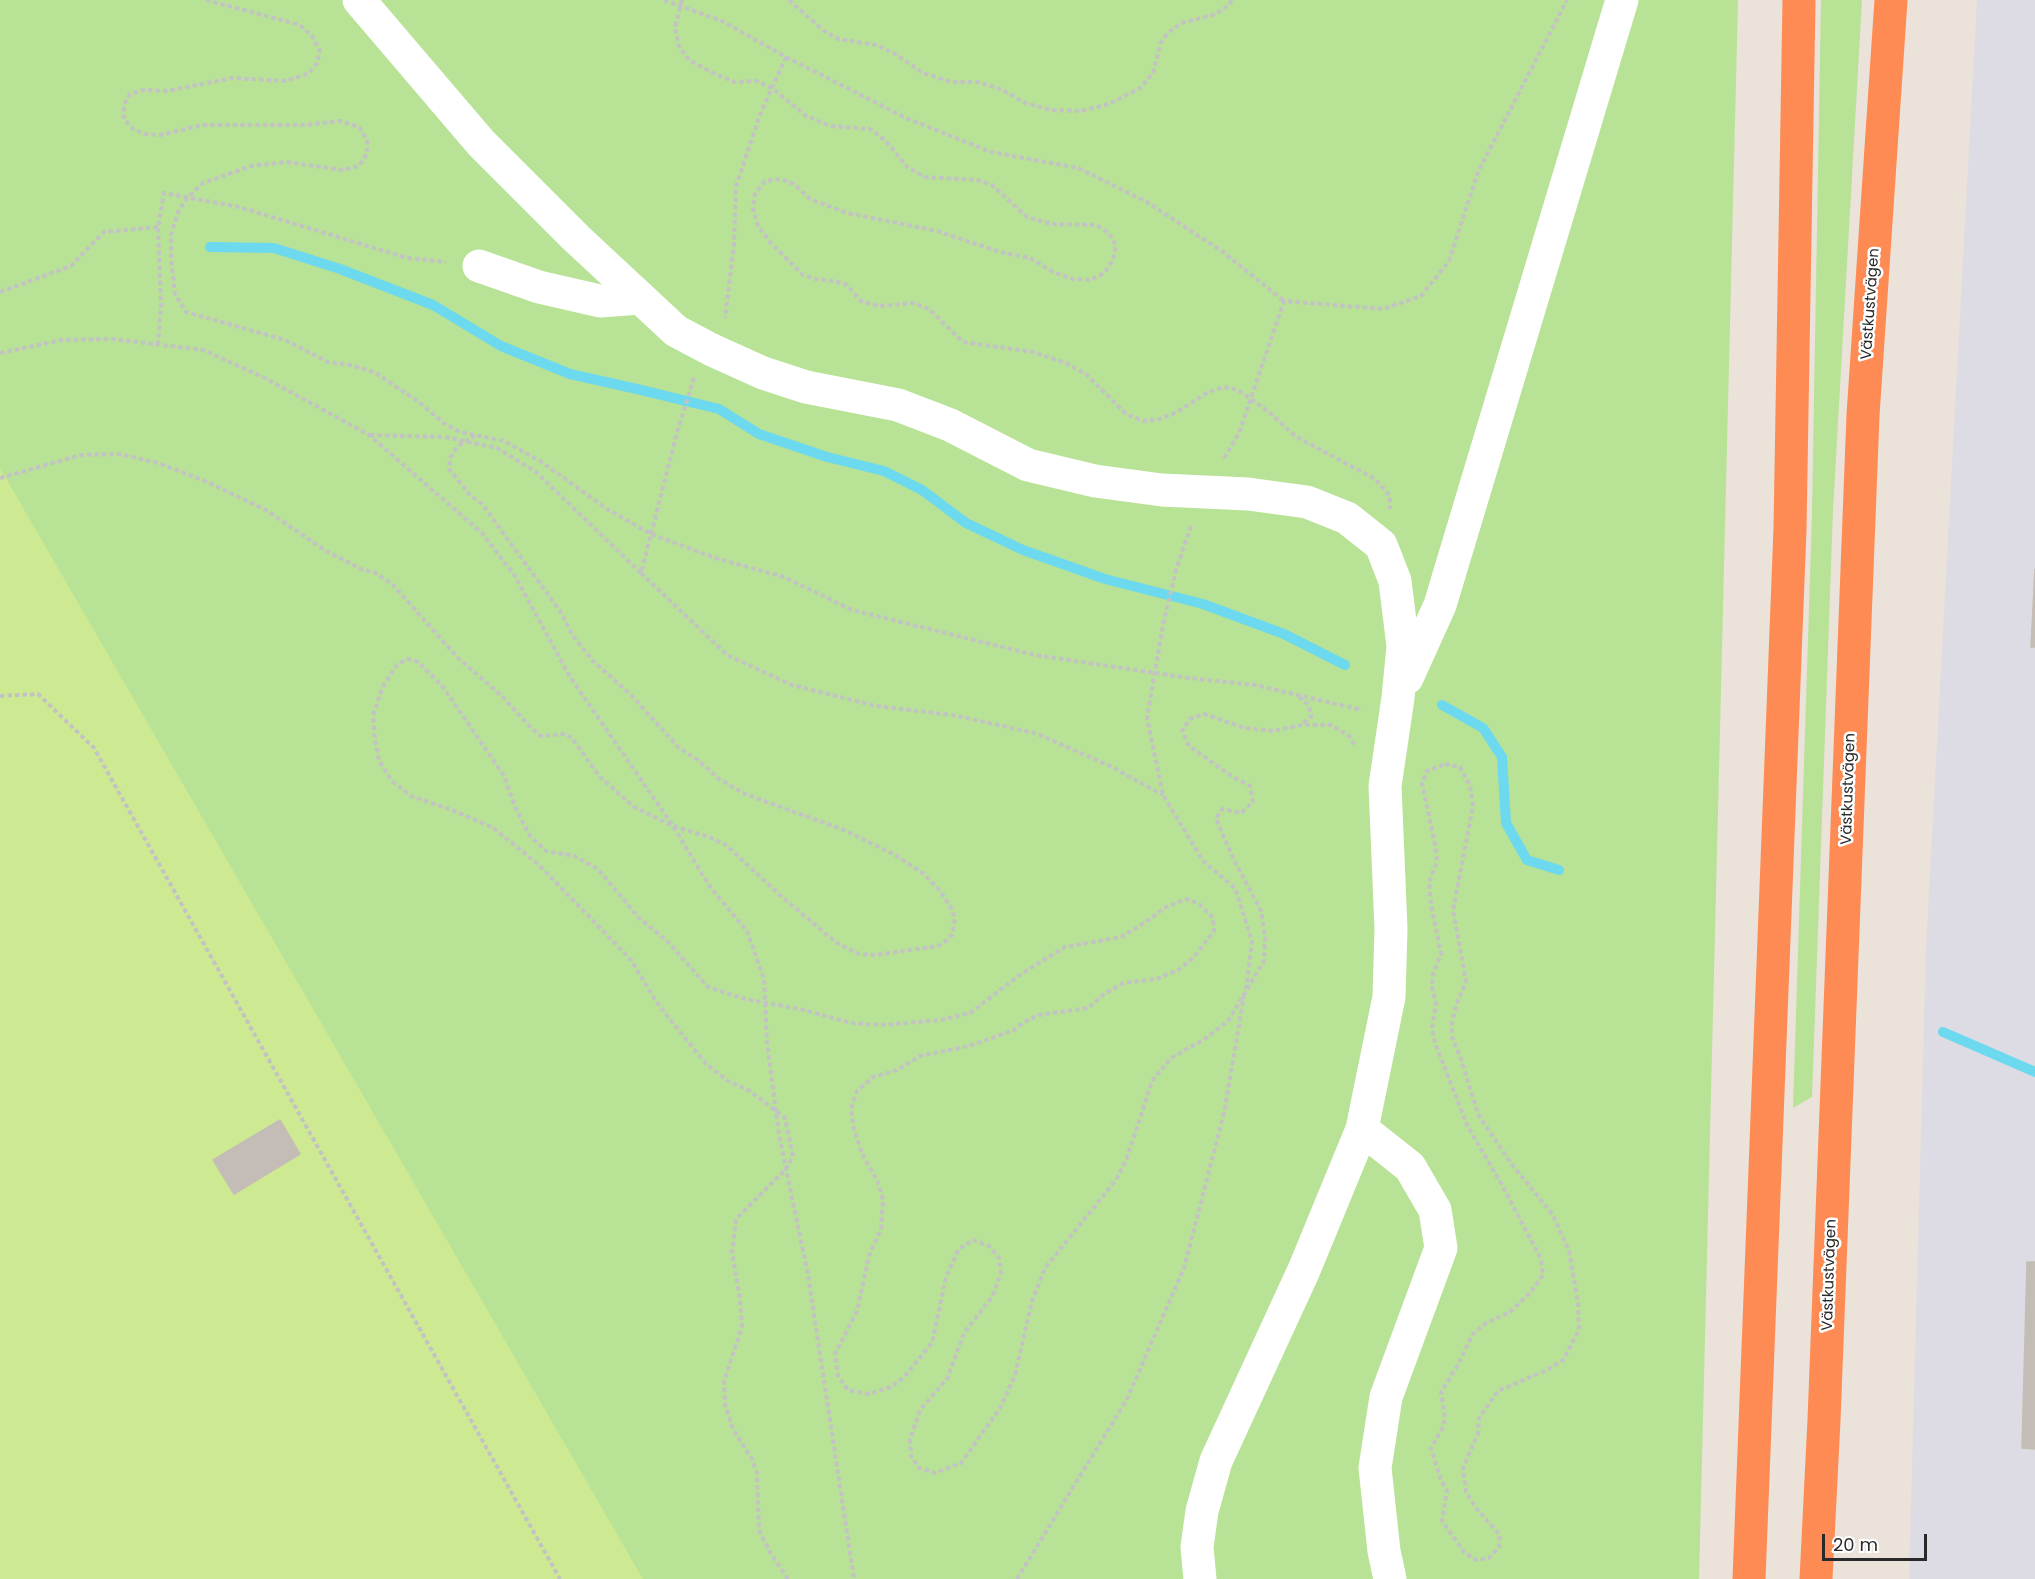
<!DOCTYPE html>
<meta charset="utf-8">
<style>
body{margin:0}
#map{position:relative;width:2035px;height:1579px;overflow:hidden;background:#ebe2da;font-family:Poppins,sans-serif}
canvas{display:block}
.scale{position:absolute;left:1822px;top:1534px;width:105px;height:27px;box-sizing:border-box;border:3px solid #292929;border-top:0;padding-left:8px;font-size:18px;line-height:21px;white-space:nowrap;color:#292929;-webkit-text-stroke:4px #fff;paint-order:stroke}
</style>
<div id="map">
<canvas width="2035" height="1579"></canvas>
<div class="scale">20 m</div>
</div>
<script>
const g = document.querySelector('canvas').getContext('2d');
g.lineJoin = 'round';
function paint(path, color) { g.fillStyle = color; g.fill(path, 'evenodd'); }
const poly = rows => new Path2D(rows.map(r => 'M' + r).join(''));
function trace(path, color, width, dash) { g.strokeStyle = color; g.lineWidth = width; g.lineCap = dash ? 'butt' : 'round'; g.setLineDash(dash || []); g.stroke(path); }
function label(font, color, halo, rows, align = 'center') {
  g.font = font + ' Poppins,sans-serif'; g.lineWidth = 5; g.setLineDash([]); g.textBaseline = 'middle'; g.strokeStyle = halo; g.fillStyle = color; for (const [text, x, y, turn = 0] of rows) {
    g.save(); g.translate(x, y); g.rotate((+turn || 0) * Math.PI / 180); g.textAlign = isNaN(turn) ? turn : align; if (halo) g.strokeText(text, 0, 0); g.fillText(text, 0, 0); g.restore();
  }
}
paint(poly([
 [1977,0,2035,0,2035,1579,1909,1579,1926,948]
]), '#dddbe3');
paint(poly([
 [0,0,1738,0,1699,1579,0,1579],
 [1821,0,1862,0,1833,510,1812,1097,1793,1108,1812,514]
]), '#b8e296');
paint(poly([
 [0,468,643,1579,0,1579]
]), '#cdea92');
trace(poly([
 [210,247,274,248,340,269,433,305,501,346,570,374,637,389,719,409,759,434,827,457,884,471,922,490,966,523,1023,550,1105,579,1203,604,1284,634,1345,665],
 [1442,705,1483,728,1502,757,1506,823,1527,860,1559,870],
 [1943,1032,2035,1072]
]), '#6cd9ee', 10);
const building = poly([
 [2035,569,2035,647,2031,647,2035,569],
 [280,1120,300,1154,234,1194,213,1160,280,1120],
 [2027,1262,2035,1262,2035,1449,2022,1448,2027,1262]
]);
paint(building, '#c3bcb7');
trace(building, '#c6beb4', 1.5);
trace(poly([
 [206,0,300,25,312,36,320,51,317,63,309,73,286,81,232,78,167,91,144,90,130,94,124,105,124,119,133,129,145,134,160,135,202,125,305,125,340,121,359,127,367,140,367,154,359,166,343,170,286,162,251,166,203,183,188,197,179,210,171,234,171,259,175,294,186,312,285,340,328,362,350,365,376,373,420,403,445,424,460,432,504,441,540,461,607,509,651,534,715,558,784,577,852,610,1035,655,1189,678,1255,685,1362,710],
 [664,0,722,21,786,57,761,112,736,186,734,244,725,318],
 [682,0,675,27,679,47,689,60,713,73,735,82,756,81,772,88,806,116,831,126,870,129,886,141,907,167,925,177,977,180,992,185,1027,217,1051,224,1096,225,1109,233,1116,246,1113,260,1104,273,1091,280,1073,279,1053,272,1030,258,1000,252,937,231,847,213,810,199,794,184,780,179,765,181,755,194,753,209,758,226,771,243,803,275,815,279,834,281,847,285,861,301,878,306,913,303,929,309,963,342,1033,352,1066,363,1087,375,1126,414,1143,421,1160,419,1177,412,1208,392,1224,387,1238,390,1269,412,1295,436,1375,479,1387,492,1390,501,1390,509],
 [789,0,824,31,838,39,877,45,895,54,923,73,951,82,978,82,1003,90,1025,103,1051,110,1081,111,1109,104,1140,88,1153,73,1161,42,1169,32,1182,23,1216,14,1229,5,1232,0],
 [786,57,906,118,991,152,1078,168,1147,202,1223,252,1284,301],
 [0,292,71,266,104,232,158,227],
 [158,345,161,304,158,227,164,193,239,207,407,258,446,262],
 [0,353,62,340,112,339,203,350,265,378,369,435,482,533,515,576,570,677,673,826,710,887,747,931,764,979,767,1042,779,1135,808,1275,854,1579],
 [370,435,445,437,497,448,536,472,641,573,678,429,694,378],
 [1224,458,1239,433,1284,301,1383,309,1421,296,1449,261,1478,172,1567,0],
 [0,478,81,455,119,454,158,463,205,481,266,510,326,551,363,570,374,572,393,585,458,658,502,696,532,729,541,736,565,734,572,738,599,776,634,807,673,826,709,837,726,845,782,897,837,943,859,954,874,955,932,947,940,945,947,940,952,935,955,918,950,906,940,891,924,874,895,855,844,830,745,794,719,779,698,760,679,748,631,695,593,661,573,636,560,611,482,504,470,495,449,469,450,458,458,446,475,436],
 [1191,526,1176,570,1163,625,1147,718,1163,795,1203,861,1235,888,1252,941,1246,989],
 [641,573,727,655,792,685,876,706,952,715,1035,733,1110,766,1163,795],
 [0,696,38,694,94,748,560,1579],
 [1299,697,1309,705,1311,717,1301,725],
 [1445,764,1460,767,1470,786,1473,806,1453,910,1466,982,1458,1000,1452,1021,1452,1037,1461,1059,1478,1114,1510,1162,1553,1215,1569,1251,1578,1303,1579,1330,1563,1360,1547,1370,1498,1391,1479,1418,1478,1433,1463,1468,1466,1492,1476,1508,1500,1535,1499,1547,1489,1558,1476,1560,1464,1552,1442,1521,1447,1491,1441,1480,1431,1448,1443,1427,1445,1418,1441,1392,1459,1363,1472,1335,1486,1323,1510,1312,1530,1293,1543,1275,1541,1259,1502,1185,1467,1125,1435,1043,1432,1028,1436,1004,1432,987,1433,974,1441,954,1431,904,1429,882,1437,861,1436,849,1422,783,1427,771,1445,764],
 [788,1579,771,1554,759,1530,757,1473,752,1459,733,1429,725,1405,724,1381,742,1327,740,1299,732,1253,736,1219,786,1169,793,1156,785,1118,750,1091,728,1081,706,1064,657,1003,631,960,539,865,492,827,452,810,411,796,392,781,379,761,375,740,373,716,382,688,397,665,407,659,418,662,443,687,504,776,516,809,530,836,546,851,574,856,598,869,639,918,667,941,708,987,745,999,800,1009,851,1023,881,1025,941,1020,970,1013,1021,974,1065,947,1121,937,1146,922,1164,908,1186,899,1198,903,1213,918,1214,931,1193,958,1178,970,1156,979,1123,983,1103,995,1088,1008,1039,1015,1024,1022,1014,1030,969,1046,920,1056,897,1070,873,1077,857,1091,851,1109,854,1129,862,1154,878,1182,883,1200,881,1229,869,1256,857,1311,835,1354,838,1376,848,1390,869,1394,891,1387,904,1377,932,1343,946,1277,959,1249,973,1240,989,1246,999,1258,1001,1273,992,1297,964,1333,947,1379,920,1410,910,1440,911,1456,919,1468,935,1473,961,1463,1000,1408,1015,1375,1032,1301,1045,1268,1116,1180,1127,1158,1152,1081,1171,1058,1203,1040,1228,1021,1264,961,1265,937,1261,911,1234,860,1216,819,1222,809,1241,813,1253,802,1250,786,1233,777,1189,746,1182,731,1190,719,1204,714,1245,728,1273,731,1301,725,1332,725,1350,737,1355,747],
 [1017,1579,1127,1399,1184,1268,1224,1113,1244,996]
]), '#c3c3c3', 4, [4.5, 3]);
trace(poly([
 [359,0,481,143,576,238,676,331,712,350,763,373,806,387,898,405,950,425,1028,465,1095,481,1162,490,1248,494,1307,502,1347,518,1381,545,1395,581,1403,646,1398,698,1385,786,1391,929,1389,997,1362,1129,1304,1270,1216,1461,1202,1511,1197,1547,1200,1579],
 [479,266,539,287,600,301,640,298],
 [1407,678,1440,605,1622,0],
 [1362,1129,1410,1167,1435,1210,1441,1248,1386,1397,1375,1468,1384,1551,1390,1579]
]), '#fff', 33);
trace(poly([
 [1749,1579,1790,529,1799,0],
 [1816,1579,1824,1420,1863,415,1891,0]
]), '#fe8b53', 33);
label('15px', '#292929', '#fff', [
 ["Västkustvägen",1871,304,-86],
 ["Västkustvägen",1849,789,-88],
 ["Västkustvägen",1830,1275,-88]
]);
</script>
